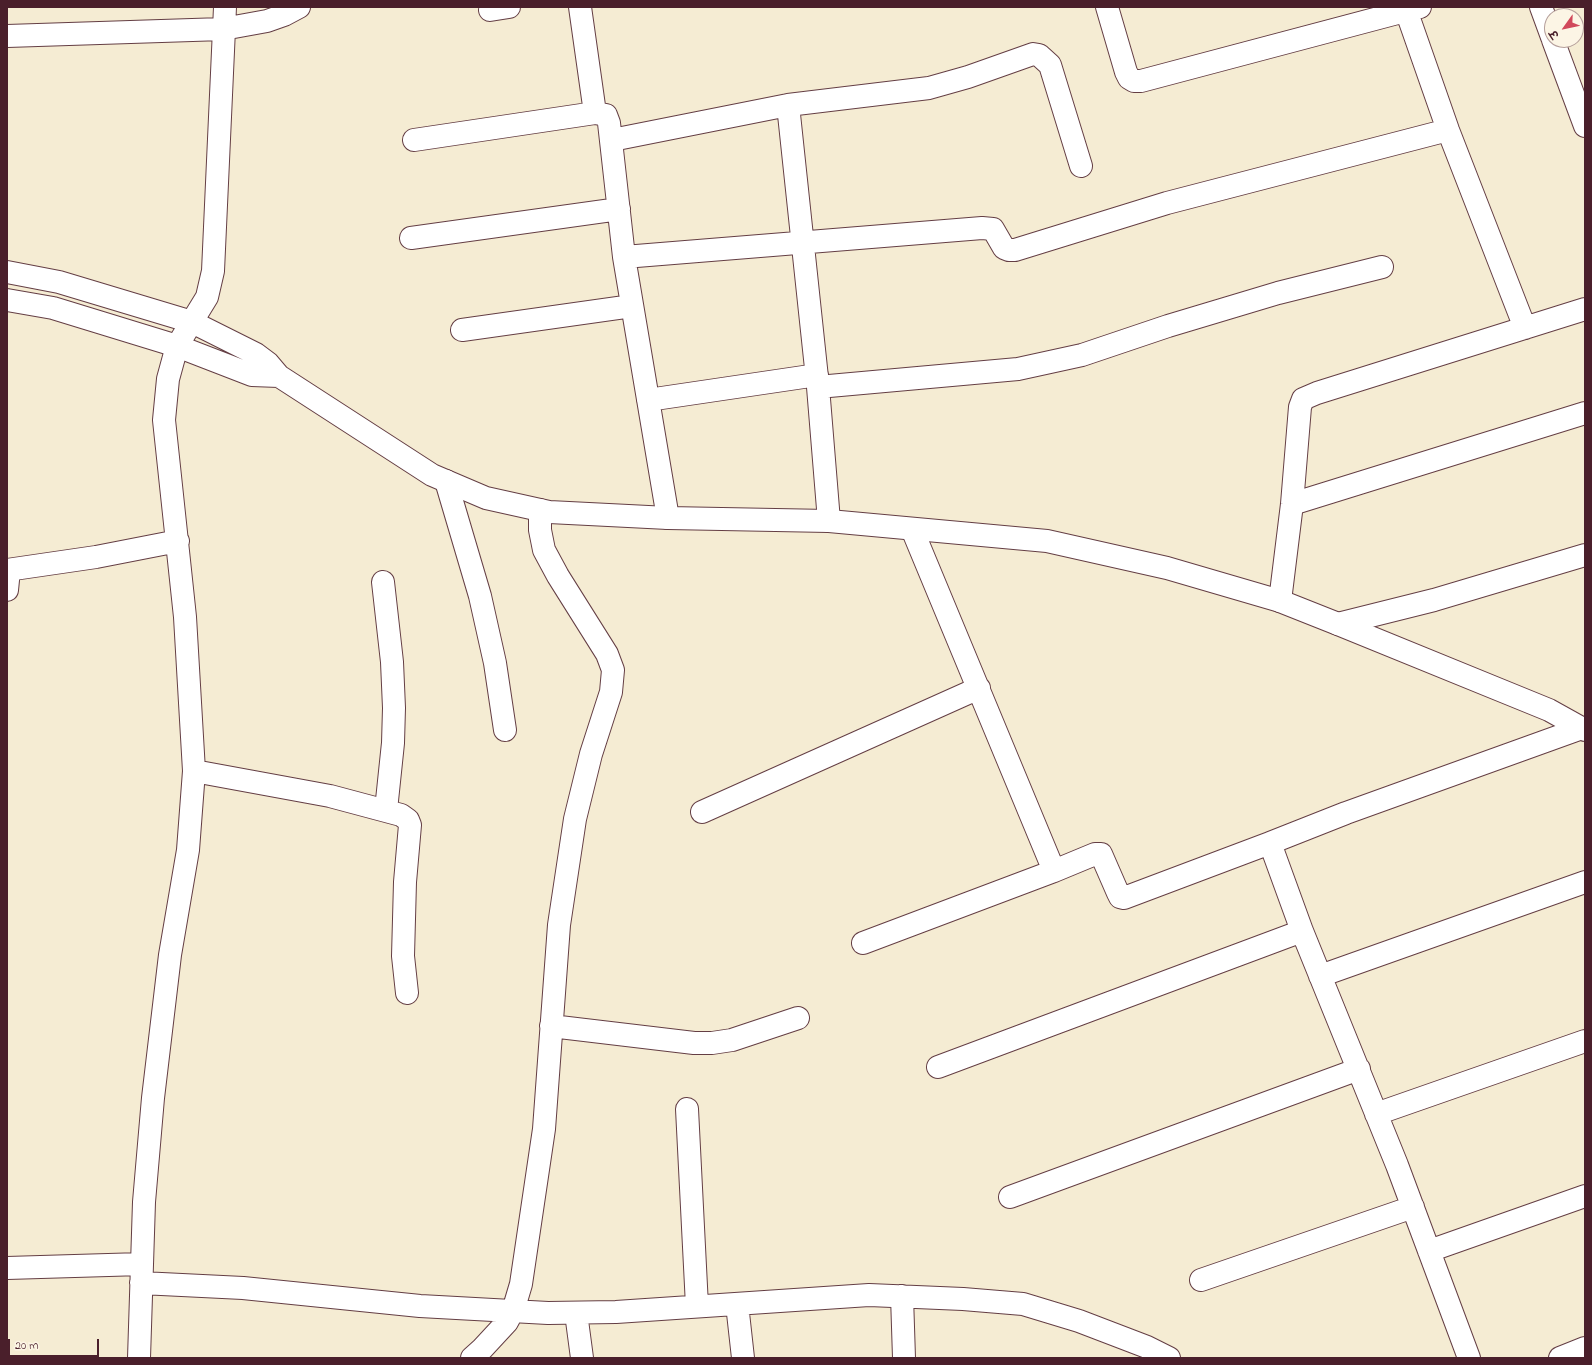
<!DOCTYPE html>
<meta charset="utf-8">
<style>
body{margin:0}
#map{position:relative;width:1592px;height:1365px;overflow:hidden;background:#f5ecd3;font-family:"Indie Flower","Playpen Sans Deva",sans-serif}
canvas{display:block}
.frame{position:absolute;inset:0;border:8px solid #4a1f2b;pointer-events:none}
.north{position:absolute;left:1544px;top:8px;width:40px;height:40px;box-sizing:border-box;background:#fcf5e5;border:1px solid #b59f9b;border-radius:50%;rotate:237deg;font-size:11px;font-weight:700;line-height:16px;text-align:center;color:#4a1f2b}
.north::after{content:'';display:block;margin:auto;width:14px;height:18px;background:#d1495b;clip-path:polygon(50% 0,100% 100%,50% 72%,0 100%)}
.scale{position:absolute;left:8px;top:1339px;width:91px;height:18px;box-sizing:border-box;border:2px solid #4a1f2b;border-top:0;padding-left:5px;font-size:12px;line-height:14px;white-space:nowrap;color:#4a1f2b;-webkit-text-stroke:3px #fcf5e5;paint-order:stroke}
</style>
<div id="map">
<canvas width="1592" height="1365"></canvas>
<div class="frame"></div>
<div class="north">उ</div>
<div class="scale">20 m</div>
</div>
<script>
const g = document.querySelector('canvas').getContext('2d');
g.lineJoin = 'round';
const poly = rows => new Path2D(rows.map(r => 'M' + r).join(''));
function trace(path, color, width, dash) { g.strokeStyle = color; g.lineWidth = width; g.lineCap = dash ? 'butt' : 'round'; g.setLineDash(dash || []); g.stroke(path); }
const minor = poly([
 [580,7,595,113,606,115,609,123,624,257,668,518],
 [1107,7,1126,72,1129,78,1134,81,1141,81,1420,7],
 [1541,7,1552,37],
 [490,10,509,7],
 [1406,10,1448,130,1525,328],
 [7,36,223,29,267,21,284,15,299,7],
 [1553,40,1585,126],
 [788,105,818,387,829,521],
 [414,140,595,113],
 [612,140,788,105,929,88,968,77,1033,54,1039,55,1050,65,1081,166],
 [411,238,619,209],
 [624,257,982,228,993,229,1004,248,1009,250,1015,250,1167,203,1448,130],
 [462,330,632,306],
 [818,387,1018,369,1082,355,1168,326,1278,293,1382,267],
 [648,400,817,375],
 [446,481,480,596,495,663,505,730],
 [1292,504,1585,413],
 [912,529,1054,871,1095,854,1101,854,1118,893,1120,897,1124,898,1270,843],
 [7,570,96,557,178,541],
 [383,582,392,662,394,708,393,743,386,810],
 [7,590,9,570],
 [1280,601,1292,504,1300,407,1303,399,1317,393,1585,309],
 [1338,624,1434,600,1585,555],
 [194,771,330,796,401,815,408,820,410,825,405,882,403,956,407,993],
 [702,812,979,688],
 [863,943,1054,871],
 [1320,976,1585,882],
 [551,1026,694,1043,712,1043,732,1040,798,1018],
 [938,1067,1302,931],
 [687,1109,697,1306],
 [1376,1114,1585,1041],
 [1010,1197,1359,1069],
 [1429,1251,1585,1196],
 [7,1268,142,1264],
 [1201,1280,1413,1207],
 [141,1283,243,1288,420,1306,548,1313,616,1312,869,1295,963,1299,1023,1304,1079,1321,1147,1347,1169,1358],
 [902,1296,904,1358],
 [737,1304,743,1358],
 [576,1313,582,1358],
 [139,1358,144,1202,153,1098,170,955,188,850,194,771,185,617,164,420,168,379,177,346,207,297,213,271,225,7],
 [472,1358,482,1349,507,1322,513,1311,521,1284,544,1129,559,925,575,819,591,754,611,692,613,670,607,654,558,576,544,550,540,530,540,510],
 [1469,1358,1397,1165,1302,931,1270,843,1346,813,1582,728],
 [1560,1358,1585,1348]
]);
const major = poly([
 [7,272,59,282,192,322,256,354,268,363,279,376,432,475,486,498,549,512,668,518,829,521,1047,541,1167,568,1280,601,1338,624,1549,710,1585,730],
 [7,300,53,308,177,346,252,375,279,376]
]);
trace(minor, '#643e44', 24);
trace(major, '#643e44', 24);
trace(minor, '#fff', 22);
trace(major, '#fff', 22);
</script>
